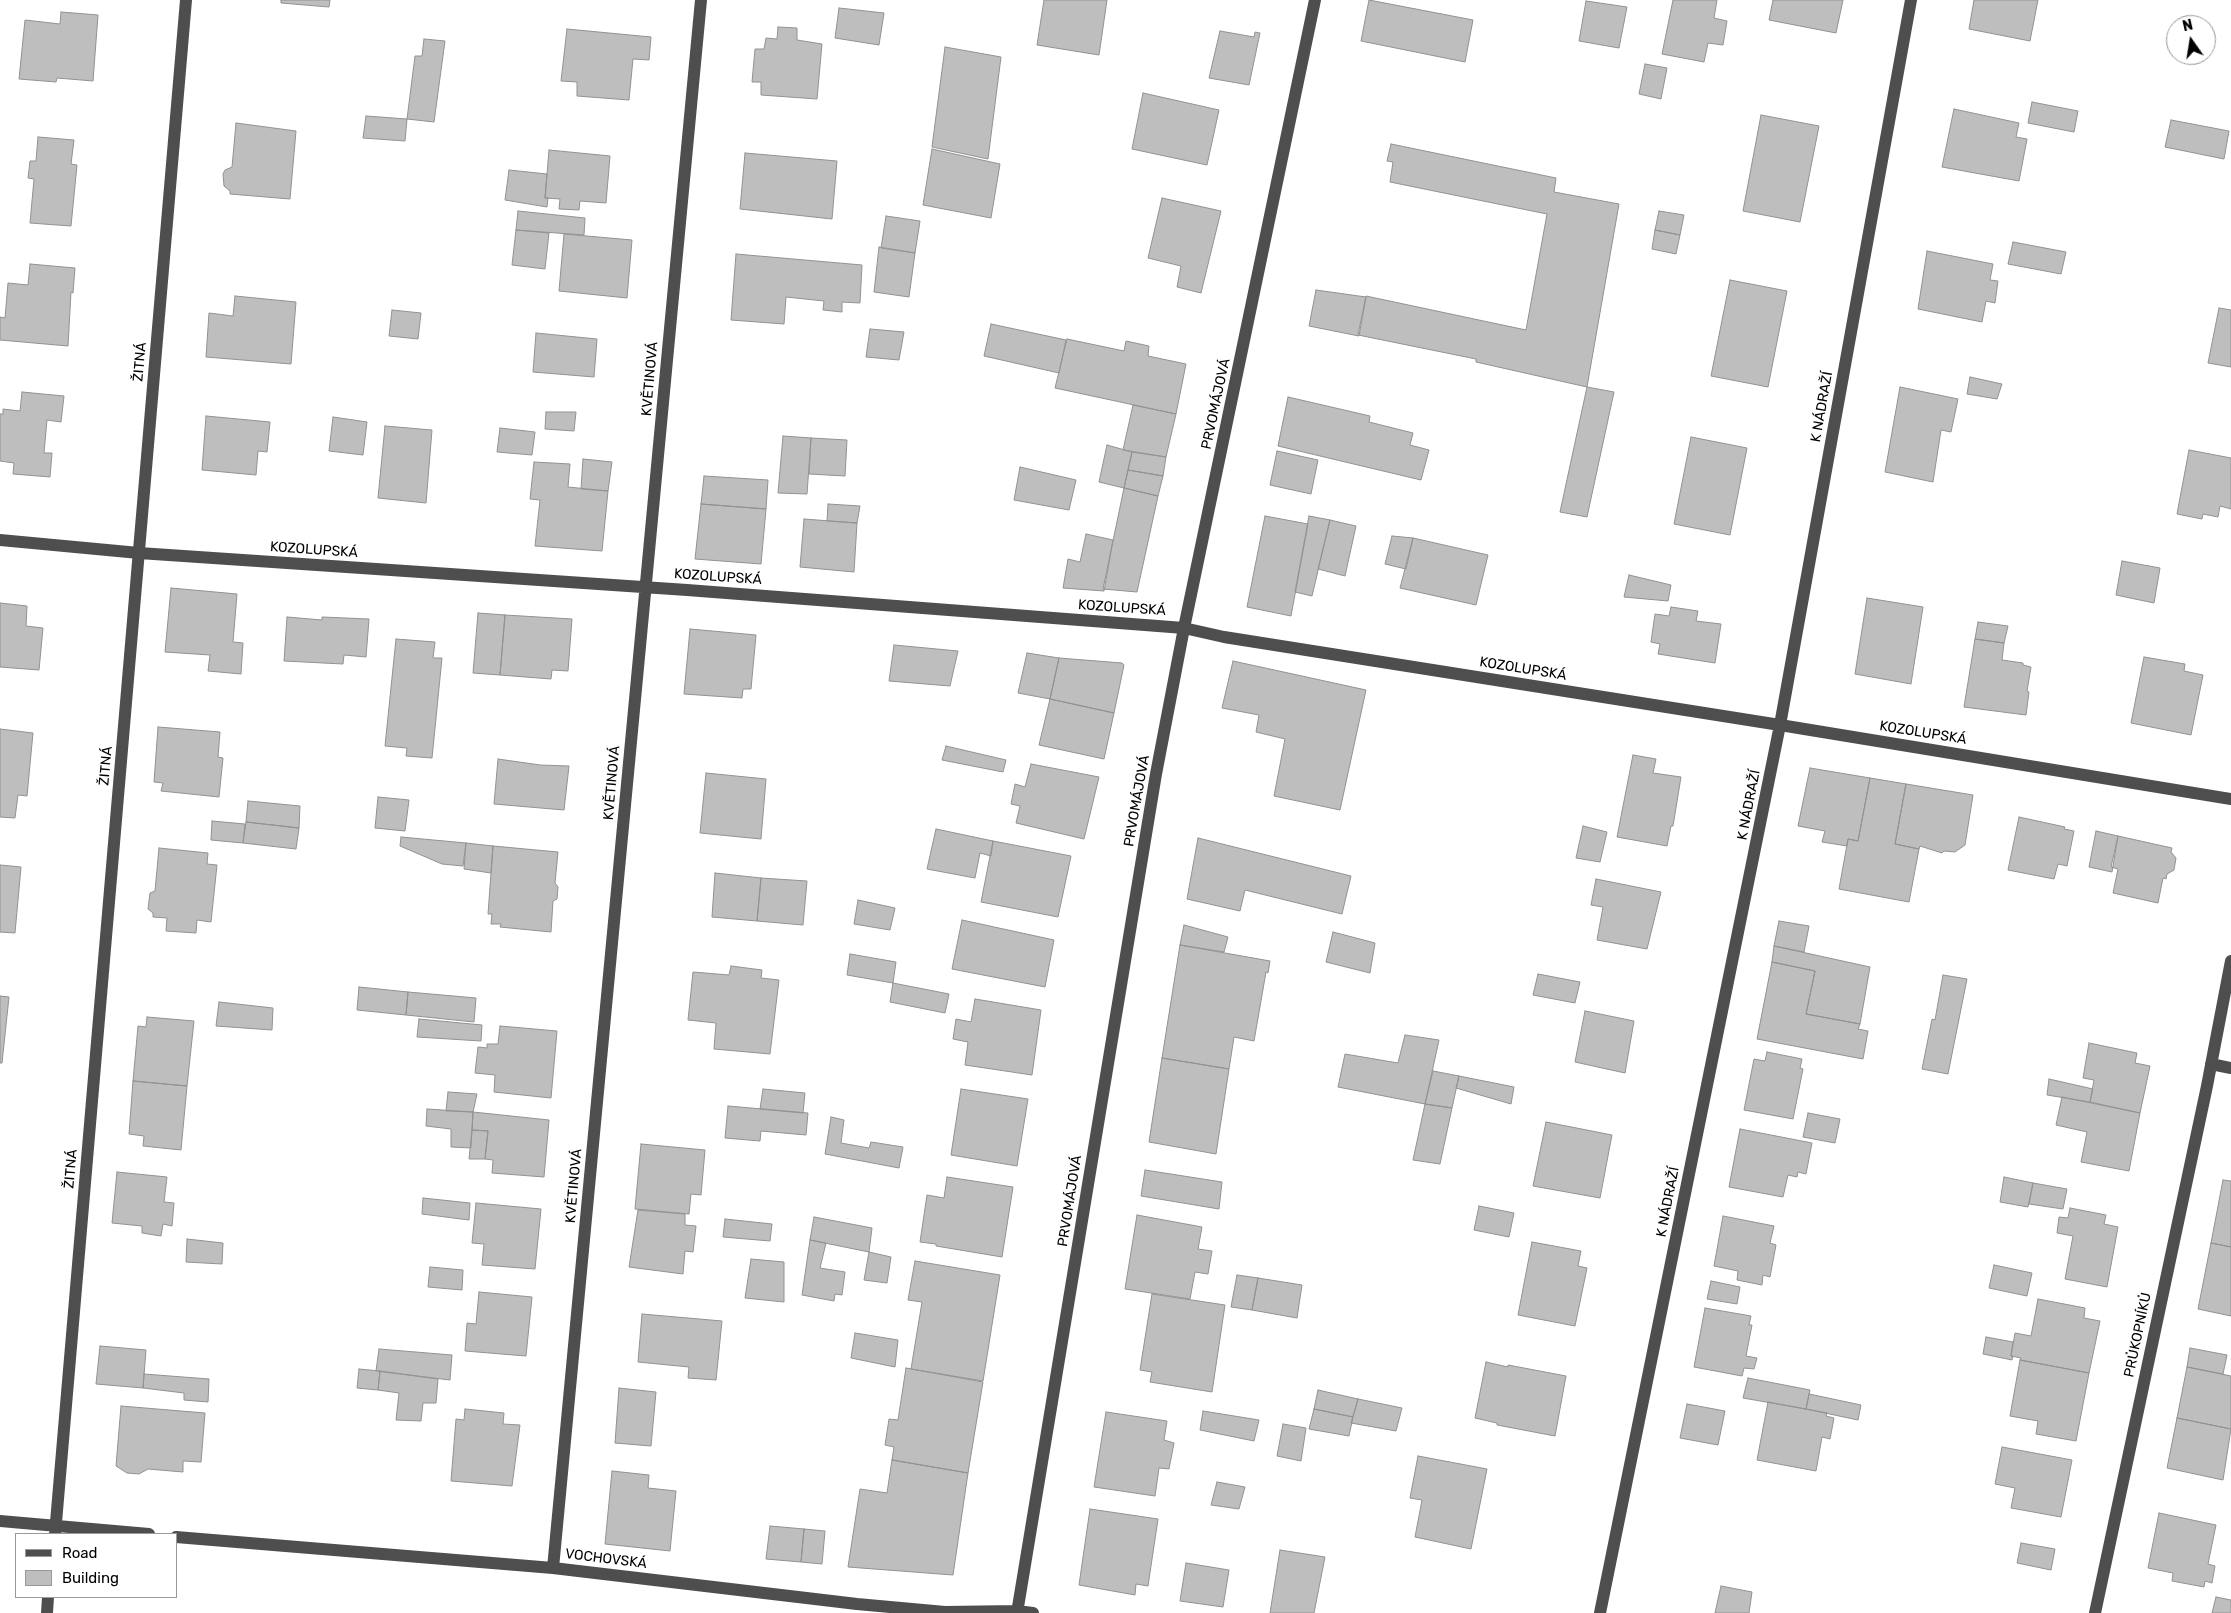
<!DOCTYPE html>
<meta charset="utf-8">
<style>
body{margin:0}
#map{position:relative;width:2231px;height:1613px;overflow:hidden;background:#fff;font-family:Rubik,sans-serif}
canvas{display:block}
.legend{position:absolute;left:15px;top:1533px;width:162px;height:65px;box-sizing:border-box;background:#fff;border:1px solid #999;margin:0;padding:6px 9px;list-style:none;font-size:15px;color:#000}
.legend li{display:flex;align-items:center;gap:10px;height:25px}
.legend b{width:25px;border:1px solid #999}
.north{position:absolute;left:2166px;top:15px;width:50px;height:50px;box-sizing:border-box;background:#fff;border:1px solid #999;border-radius:50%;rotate:347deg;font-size:14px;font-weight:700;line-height:20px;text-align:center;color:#000}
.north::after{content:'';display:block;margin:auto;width:18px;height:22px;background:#000;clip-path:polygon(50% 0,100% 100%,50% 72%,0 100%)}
</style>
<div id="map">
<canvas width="2231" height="1613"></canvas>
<ul class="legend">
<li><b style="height:6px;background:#4e4e4e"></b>Road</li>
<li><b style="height:14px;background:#bebebe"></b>Building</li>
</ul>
<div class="north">N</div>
</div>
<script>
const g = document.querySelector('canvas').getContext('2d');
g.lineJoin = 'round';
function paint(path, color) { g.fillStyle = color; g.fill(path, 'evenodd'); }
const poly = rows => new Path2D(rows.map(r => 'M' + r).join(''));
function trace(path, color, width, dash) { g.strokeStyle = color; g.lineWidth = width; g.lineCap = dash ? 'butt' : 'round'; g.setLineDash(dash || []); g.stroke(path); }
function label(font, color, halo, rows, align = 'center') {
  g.font = font + ' Rubik,sans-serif'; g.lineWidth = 4.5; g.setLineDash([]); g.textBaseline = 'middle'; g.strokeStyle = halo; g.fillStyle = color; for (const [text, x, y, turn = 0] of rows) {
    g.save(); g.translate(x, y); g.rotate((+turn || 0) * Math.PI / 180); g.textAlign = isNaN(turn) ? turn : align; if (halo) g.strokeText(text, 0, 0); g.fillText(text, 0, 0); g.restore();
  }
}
const building = poly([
 [281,0,330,0,329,7,281,3,281,0],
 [1044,0,1107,0,1099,55,1037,45,1044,0],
 [1369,0,1473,20,1465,62,1361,41,1369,0],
 [1673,0,1717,0,1714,18,1727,21,1723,45,1708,43,1704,62,1662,54,1673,0],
 [1773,0,1843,0,1836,33,1769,20,1773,0],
 [1974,0,2038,0,2030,41,1969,29,1974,0],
 [1586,1,1627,7,1619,48,1579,41,1586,1],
 [839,8,884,13,879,45,835,38,839,8],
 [61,12,98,15,93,81,57,78,56,82,19,79,25,20,60,24,61,12],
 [778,27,797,28,797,40,822,44,817,99,761,95,761,82,752,82,755,49,764,49,766,38,777,39,778,27],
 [567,29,651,37,649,60,633,59,629,100,577,96,577,82,561,81,567,29],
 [1220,31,1254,37,1255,32,1260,33,1249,85,1209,78,1220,31],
 [424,39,445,41,434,122,407,119,415,56,422,56,424,39],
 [945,47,1001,57,988,159,932,147,945,47],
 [1645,64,1667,68,1661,99,1639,94,1645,64],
 [1143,93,1219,110,1207,165,1132,149,1143,93],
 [2032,102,2078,111,2074,132,2028,123,2032,102],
 [1954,109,2019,123,2016,137,2027,139,2019,181,1942,167,1954,109],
 [1761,115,1819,126,1800,222,1743,211,1761,115],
 [366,116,407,119,405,141,363,138,366,116],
 [2171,120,2229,131,2224,159,2165,147,2171,120],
 [236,123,296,131,290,199,230,194,230,191,224,186,223,174,225,170,232,167,236,123],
 [38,137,74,140,71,164,77,165,71,226,30,223,34,179,28,178,30,161,36,161,38,137],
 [1391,144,1556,178,1554,192,1619,204,1587,387,1476,362,1476,359,1358,335,1366,296,1526,330,1547,214,1390,182,1393,162,1387,161,1391,144],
 [932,149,1000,164,991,218,923,205,932,149],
 [549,150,610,156,606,203,580,201,579,210,559,209,560,199,545,198,549,150],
 [745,153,837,161,832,219,740,209,745,153],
 [509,170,547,174,545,198,548,198,547,207,505,200,509,170],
 [1162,198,1221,211,1201,293,1177,287,1181,266,1148,258,1162,198],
 [518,211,585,218,584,235,516,230,518,211],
 [1659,211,1684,215,1680,235,1655,230,1659,211],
 [886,216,920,221,915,253,881,248,886,216],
 [516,230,549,233,545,269,512,265,516,230],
 [1655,230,1680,235,1676,254,1652,249,1655,230],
 [564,234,632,240,627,298,559,291,564,234],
 [2013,242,2066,252,2061,274,2008,264,2013,242],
 [879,247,915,253,909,297,874,292,879,247],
 [1927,251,1993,264,1990,280,1998,281,1995,303,1986,301,1982,322,1918,309,1927,251],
 [736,254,862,265,860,303,842,302,842,312,823,310,824,301,786,297,784,324,731,320,736,254],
 [30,264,75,268,73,293,71,292,68,346,0,340,0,317,5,318,8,283,28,285,30,264],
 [1730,280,1787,291,1768,387,1711,376,1730,280],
 [1316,290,1366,297,1359,336,1309,326,1316,290],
 [235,296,296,302,291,364,206,357,209,313,233,316,235,296],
 [2219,308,2231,310,2231,367,2208,363,2219,308],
 [392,310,421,313,418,339,389,336,392,310],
 [991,324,1066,340,1059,373,984,356,991,324],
 [870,329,904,332,899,360,866,357,870,329],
 [536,333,597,339,594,377,533,372,536,333],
 [1067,339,1124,351,1126,341,1149,346,1148,356,1186,364,1176,414,1055,388,1067,339],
 [1970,377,2002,384,1997,399,1967,394,1970,377],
 [1587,387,1614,392,1587,517,1560,512,1587,387],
 [1900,387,1958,399,1951,432,1941,430,1933,482,1885,472,1900,387],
 [22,392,64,396,61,422,47,420,44,453,52,453,50,477,13,474,14,463,0,461,0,414,3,414,3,409,20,411,22,392],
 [1288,397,1370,416,1369,422,1413,433,1410,445,1429,450,1421,480,1278,446,1288,397],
 [1133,405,1176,414,1166,457,1123,450,1133,405],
 [546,412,576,412,574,431,545,429,546,412],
 [206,416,270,422,267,452,258,451,256,475,202,470,206,416],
 [333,417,367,422,363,455,329,451,333,417],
 [385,426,432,430,426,503,378,498,385,426],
 [500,428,535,432,532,455,497,452,500,428],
 [783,436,811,438,807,494,778,493,783,436],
 [1691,437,1747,448,1730,535,1674,524,1691,437],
 [811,438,847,440,845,476,809,474,811,438],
 [1107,445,1132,452,1124,488,1099,482,1107,445],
 [2189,450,2231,458,2231,509,2220,506,2218,517,2203,514,2202,519,2177,514,2189,450],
 [1277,451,1318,460,1311,494,1270,485,1277,451],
 [1132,452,1166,457,1163,476,1128,470,1132,452],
 [583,459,612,462,608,491,581,489,583,459],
 [534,462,570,464,568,487,608,491,602,551,535,546,540,500,530,499,534,462],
 [1020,467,1076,480,1069,510,1014,500,1020,467],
 [1128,470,1163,476,1158,496,1124,488,1128,470],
 [704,476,768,480,766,509,701,504,704,476],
 [1124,488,1158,496,1137,592,1103,589,1124,488],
 [701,504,766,509,761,564,695,559,701,504],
 [828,504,860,506,857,523,827,521,828,504],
 [1265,516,1308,524,1291,616,1247,607,1265,516],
 [1309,516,1330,520,1312,596,1295,592,1309,516],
 [804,519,857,523,854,572,800,567,804,519],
 [1330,520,1356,526,1345,576,1318,569,1330,520],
 [1086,534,1113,540,1104,591,1063,588,1068,559,1080,562,1086,534],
 [1392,536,1413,538,1406,569,1385,564,1392,536],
 [1413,538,1488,555,1476,605,1400,588,1413,538],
 [2122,561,2160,568,2154,603,2116,595,2122,561],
 [1629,575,1671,585,1668,601,1624,597,1629,575],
 [171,588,237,594,233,642,243,643,241,674,208,671,210,655,165,652,171,588],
 [1867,598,1923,607,1911,684,1855,674,1867,598],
 [0,603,27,606,26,626,43,628,39,670,0,667,0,603],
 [1671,607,1698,611,1696,621,1721,624,1715,663,1658,654,1660,644,1651,642,1655,614,1669,616,1671,607],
 [478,613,505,615,500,675,473,673,478,613],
 [505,615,572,619,568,671,552,670,551,679,500,675,505,615],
 [287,617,322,620,322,617,369,619,366,657,344,655,343,664,284,661,287,617],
 [1978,622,2008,626,2004,643,1975,639,1978,622],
 [690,629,756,635,751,689,743,689,742,698,684,694,690,629],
 [396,639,435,642,433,658,442,658,432,758,406,756,407,748,385,746,396,639],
 [1975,639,2004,643,2002,660,2023,663,2023,665,2031,667,2027,691,2029,692,2026,715,1964,707,1975,639],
 [894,645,958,651,950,686,889,681,894,645],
 [1027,653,1059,658,1050,699,1018,693,1027,653],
 [2144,657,2185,664,2184,671,2203,675,2191,735,2131,723,2144,657],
 [1059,658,1122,663,1124,665,1114,713,1050,699,1059,658],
 [1233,661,1366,690,1340,810,1274,796,1285,739,1256,732,1259,715,1222,708,1233,661],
 [1050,699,1114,713,1104,759,1039,745,1050,699],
 [158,727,220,732,218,757,223,758,219,797,161,791,163,783,154,782,158,727],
 [0,729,33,733,27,796,18,795,15,818,0,817,0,729],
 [946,746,1006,760,1003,772,942,760,946,746],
 [1633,755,1656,759,1653,773,1681,777,1673,826,1671,826,1667,846,1617,837,1633,755],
 [498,759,540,765,569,766,564,810,494,804,498,759],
 [1031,764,1099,777,1084,839,1016,823,1020,806,1011,804,1015,784,1025,787,1031,764],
 [1810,768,1870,778,1858,841,1848,839,1847,846,1822,842,1825,831,1798,826,1810,768],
 [706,773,766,779,761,839,700,833,706,773],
 [1870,778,1906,784,1895,844,1919,849,1909,902,1839,889,1848,839,1858,841,1870,778],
 [1906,784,1973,795,1965,845,1955,852,1944,851,1942,853,1920,846,1919,849,1895,844,1906,784],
 [378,797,409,800,405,831,375,828,378,797],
 [248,801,300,806,299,828,246,822,248,801],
 [2019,817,2065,827,2064,829,2074,831,2067,866,2058,864,2054,879,2008,870,2019,817],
 [212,821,245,824,243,843,211,840,212,821],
 [246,822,299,828,296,849,243,843,246,822],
 [1583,826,1607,832,1600,862,1576,858,1583,826],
 [936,829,993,841,991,856,980,853,975,878,927,869,936,829],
 [2096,831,2118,836,2112,872,2089,867,2096,831],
 [2118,836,2172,848,2171,852,2176,858,2174,870,2167,874,2166,879,2163,878,2158,903,2113,893,2118,869,2111,867,2118,836],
 [401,837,466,843,463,866,442,864,400,846,401,837],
 [1198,838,1351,876,1342,914,1245,890,1240,911,1187,899,1198,838],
 [993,841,1071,856,1058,917,981,902,993,841],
 [466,843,493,846,491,873,464,869,466,843],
 [493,846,558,852,555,883,558,887,557,899,553,901,551,932,500,927,501,924,491,924,492,914,488,914,493,846],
 [159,848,208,853,207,864,217,865,211,922,197,920,196,933,166,931,167,918,153,917,153,913,148,909,150,893,155,891,159,848],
 [0,865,21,867,15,933,0,932,0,865],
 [715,873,761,878,757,921,712,917,715,873],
 [761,878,807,881,803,925,757,921,761,878],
 [1596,879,1661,892,1647,949,1597,940,1603,907,1591,905,1596,879],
 [858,900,895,908,890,930,854,924,858,900],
 [962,920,1054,940,1045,987,952,969,962,920],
 [1779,921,1809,926,1804,952,1774,946,1779,921],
 [1184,925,1228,937,1224,952,1180,945,1184,925],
 [1333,932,1375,943,1370,973,1326,962,1333,932],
 [1180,945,1270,961,1268,973,1266,972,1254,1041,1234,1037,1229,1069,1162,1058,1180,945],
 [1774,946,1870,967,1860,1024,1806,1014,1815,971,1772,962,1774,946],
 [850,954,896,962,893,983,847,975,850,954],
 [1772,962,1815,971,1806,1014,1860,1024,1858,1029,1868,1031,1863,1059,1757,1039,1772,962],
 [731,966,762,970,761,978,779,980,770,1054,714,1049,716,1023,688,1020,693,972,729,975,731,966],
 [1538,974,1580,982,1575,1003,1533,995,1538,974],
 [1943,975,1967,979,1948,1074,1922,1069,1932,1019,1935,1020,1943,975],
 [893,983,949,994,945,1013,890,1002,893,983],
 [359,987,408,992,406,1015,357,1010,359,987],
 [408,992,476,998,474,1022,406,1015,408,992],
 [0,996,9,997,2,1063,0,1063,0,996],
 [975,999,1041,1010,1032,1075,965,1065,968,1042,953,1039,956,1019,971,1022,975,999],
 [219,1002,273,1008,272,1030,216,1026,219,1002],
 [1585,1011,1634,1021,1625,1073,1575,1062,1585,1011],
 [147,1017,194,1021,187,1086,133,1081,138,1026,146,1027,147,1017],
 [419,1019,482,1025,481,1041,417,1037,419,1019],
 [500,1026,557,1031,551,1098,494,1092,495,1075,475,1073,478,1047,487,1048,487,1044,498,1044,500,1026],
 [1405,1035,1439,1040,1425,1104,1338,1087,1345,1054,1398,1063,1405,1035],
 [2089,1043,2137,1053,2135,1063,2150,1066,2140,1113,2090,1102,2094,1080,2083,1078,2089,1043],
 [1767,1052,1802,1059,1800,1068,1803,1069,1793,1119,1744,1110,1754,1059,1765,1061,1767,1052],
 [1162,1058,1229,1069,1216,1154,1149,1142,1162,1058],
 [1433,1071,1459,1076,1452,1108,1425,1104,1433,1071],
 [1459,1076,1514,1087,1511,1104,1456,1088,1459,1076],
 [2049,1079,2093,1089,2090,1102,2047,1095,2049,1079],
 [133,1081,187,1086,181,1150,143,1146,144,1136,129,1134,133,1081],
 [763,1089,805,1093,803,1113,760,1109,763,1089],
 [961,1089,1028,1099,1017,1166,951,1155,961,1089],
 [448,1092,477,1094,473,1112,446,1111,448,1092],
 [2062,1097,2140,1113,2129,1171,2081,1162,2087,1132,2056,1125,2062,1097],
 [1425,1104,1452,1108,1440,1164,1413,1160,1425,1104],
 [728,1106,808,1113,806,1135,761,1131,760,1141,725,1138,728,1106],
 [427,1109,473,1112,471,1148,451,1147,451,1129,426,1126,427,1109],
 [473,1112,549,1120,544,1177,492,1173,493,1160,485,1159,488,1131,472,1130,473,1112],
 [1808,1113,1840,1119,1835,1143,1803,1137,1808,1113],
 [831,1117,844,1120,841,1143,869,1148,871,1142,903,1147,899,1168,825,1154,831,1117],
 [1546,1122,1612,1135,1600,1198,1533,1186,1546,1122],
 [1740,1129,1812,1143,1806,1174,1798,1172,1797,1177,1788,1175,1783,1197,1729,1187,1740,1129],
 [472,1130,488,1131,485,1159,469,1159,472,1130],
 [641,1144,705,1150,701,1195,691,1194,689,1214,635,1209,641,1144],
 [1145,1170,1222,1182,1219,1209,1141,1196,1145,1170],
 [117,1172,167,1177,164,1202,174,1203,172,1226,163,1224,161,1236,142,1233,142,1226,112,1223,117,1172],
 [947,1177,1013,1187,1002,1257,936,1246,936,1244,920,1242,927,1195,944,1198,947,1177],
 [2004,1177,2033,1183,2028,1207,2000,1202,2004,1177],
 [2223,1180,2231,1181,2231,1247,2211,1243,2223,1180],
 [2033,1183,2067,1189,2063,1209,2029,1204,2033,1183],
 [423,1198,470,1203,469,1220,422,1214,423,1198],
 [476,1203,541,1209,535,1269,482,1265,484,1244,472,1243,476,1203],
 [1479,1206,1514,1213,1509,1237,1474,1230,1479,1206],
 [2070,1208,2106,1215,2104,1224,2118,1227,2107,1287,2065,1279,2073,1236,2057,1233,2059,1217,2068,1218,2070,1208],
 [638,1210,685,1214,685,1225,696,1226,693,1252,685,1251,683,1274,629,1267,638,1210],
 [1137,1215,1202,1227,1198,1249,1212,1251,1208,1274,1195,1272,1190,1299,1125,1289,1137,1215],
 [1723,1216,1774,1226,1770,1243,1776,1245,1770,1277,1763,1275,1762,1285,1737,1280,1738,1271,1714,1266,1723,1216],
 [814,1217,872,1228,869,1252,810,1240,814,1217],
 [725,1219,772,1224,770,1241,723,1237,725,1219],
 [187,1239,223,1243,222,1264,186,1262,187,1239],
 [810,1240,826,1243,820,1268,845,1272,842,1295,835,1294,834,1301,802,1295,810,1240],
 [1532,1242,1581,1251,1578,1266,1587,1268,1575,1326,1518,1315,1532,1242],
 [2211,1243,2231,1247,2231,1316,2198,1309,2211,1243],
 [869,1252,891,1257,887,1283,864,1280,869,1252],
 [751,1259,784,1262,784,1302,745,1298,751,1259],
 [915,1261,1000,1275,983,1381,911,1369,922,1302,908,1300,915,1261],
 [1994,1265,2032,1273,2027,1296,1989,1288,1994,1265],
 [430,1267,463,1270,462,1290,428,1287,430,1267],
 [1237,1275,1258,1278,1252,1310,1231,1307,1237,1275],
 [1258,1278,1302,1285,1297,1318,1252,1310,1258,1278],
 [1711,1281,1740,1287,1737,1304,1707,1299,1711,1281],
 [479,1292,532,1297,526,1356,465,1351,467,1323,476,1324,479,1292],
 [1152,1294,1225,1305,1212,1392,1150,1382,1152,1372,1140,1370,1152,1294],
 [2038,1299,2085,1308,2084,1318,2100,1321,2089,1373,2020,1360,2021,1358,2011,1356,2015,1333,2031,1336,2038,1299],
 [1705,1308,1751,1316,1749,1325,1752,1325,1746,1356,1757,1358,1754,1369,1744,1368,1742,1376,1694,1367,1705,1308],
 [642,1314,722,1321,716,1380,688,1378,689,1367,638,1362,642,1314],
 [855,1333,898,1340,895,1367,851,1358,855,1333],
 [1986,1337,2013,1342,2011,1356,2013,1356,2012,1360,1983,1354,1986,1337],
 [100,1346,146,1350,143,1388,96,1384,100,1346],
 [2190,1348,2227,1355,2223,1374,2187,1367,2190,1348],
 [379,1349,452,1355,450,1380,376,1371,379,1349],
 [2020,1360,2089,1373,2076,1441,2036,1434,2038,1421,2010,1416,2020,1360],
 [1486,1362,1508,1367,1508,1365,1566,1376,1555,1436,1497,1425,1497,1423,1475,1418,1486,1362],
 [2187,1367,2231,1376,2231,1429,2177,1418,2187,1367],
 [906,1368,983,1382,968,1473,892,1460,894,1447,885,1445,889,1419,898,1420,906,1368],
 [359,1369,380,1371,378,1390,357,1388,359,1369],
 [380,1371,438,1379,436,1403,423,1403,421,1421,396,1420,399,1393,378,1390,380,1371],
 [144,1374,209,1379,208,1402,184,1400,184,1393,143,1388,144,1374],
 [1748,1378,1810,1390,1806,1409,1743,1398,1748,1378],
 [619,1388,656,1392,651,1446,615,1443,619,1388],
 [1318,1390,1358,1399,1353,1417,1314,1409,1318,1390],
 [1809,1394,1861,1405,1858,1420,1806,1409,1809,1394],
 [1358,1399,1402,1408,1396,1431,1351,1423,1358,1399],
 [1768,1402,1827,1413,1826,1416,1834,1418,1830,1439,1822,1437,1816,1471,1757,1460,1768,1402],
 [1687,1404,1725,1411,1718,1445,1680,1438,1687,1404],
 [121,1406,205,1413,201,1462,183,1461,183,1472,148,1469,139,1474,127,1473,116,1466,121,1406],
 [465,1409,504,1413,503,1424,520,1425,512,1486,451,1481,456,1419,464,1420,465,1409],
 [1314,1409,1353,1417,1349,1436,1309,1429,1314,1409],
 [1203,1411,1259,1420,1254,1441,1200,1430,1203,1411],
 [1106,1412,1167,1421,1164,1440,1174,1443,1169,1469,1159,1468,1155,1496,1094,1487,1106,1412],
 [2177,1418,2231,1429,2223,1480,2167,1468,2177,1418],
 [1283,1424,1306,1428,1301,1461,1277,1456,1283,1424],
 [2002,1447,2072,1460,2061,1517,2011,1508,2015,1488,1995,1484,2002,1447],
 [1418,1456,1487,1469,1471,1549,1415,1537,1422,1500,1410,1498,1418,1456],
 [892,1460,968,1473,953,1575,848,1567,860,1489,887,1493,892,1460],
 [612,1471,649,1475,648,1488,676,1491,670,1551,605,1544,612,1471],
 [1217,1482,1245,1487,1239,1509,1211,1505,1217,1482],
 [1090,1509,1158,1519,1148,1586,1136,1584,1135,1595,1079,1585,1090,1509],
 [2159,1513,2216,1525,2208,1564,2215,1566,2212,1583,2205,1581,2204,1587,2172,1581,2173,1573,2148,1568,2159,1513],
 [770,1526,804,1529,801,1562,766,1559,770,1526],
 [804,1529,825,1531,822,1564,801,1562,804,1529],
 [2021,1543,2055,1549,2051,1570,2017,1563,2021,1543],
 [1280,1550,1325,1557,1314,1613,1270,1613,1280,1550],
 [1186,1563,1229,1570,1223,1607,1180,1601,1186,1563],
 [1721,1586,1752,1592,1749,1613,1715,1613,1721,1586],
 [2216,1597,2231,1600,2231,1613,2212,1613,2216,1597]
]);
paint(building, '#bebebe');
trace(building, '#929292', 1);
trace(poly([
 [0,540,139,553,687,590,1184,628,1224,637,1780,725,2231,799],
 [2211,1064,2231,1068],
 [0,1521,149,1534],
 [55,1534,186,0],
 [176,1537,553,1568,857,1604,945,1612,1017,1611,1033,1613],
 [553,1568,701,0],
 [47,1613,48,1597],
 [1017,1613,1156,774,1184,628,1315,0],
 [1600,1613,1780,725,1911,0],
 [2095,1613,2207,1086,2231,961]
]), '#4e4e4e', 12);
label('14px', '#000', '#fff', [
 ["ŽITNÁ",140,362,-85],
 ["KVĚTINOVÁ",650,379,-85],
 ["PRVOMÁJOVÁ",1216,404,-78],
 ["K NÁDRAŽÍ",1822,407,-80],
 ["KOZOLUPSKÁ",314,550,4],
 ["KOZOLUPSKÁ",718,577,4],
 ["KOZOLUPSKÁ",1122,608,4],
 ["KOZOLUPSKÁ",1523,669,9],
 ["KOZOLUPSKÁ",1923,733,9],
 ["ŽITNÁ",106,766,-85],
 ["KVĚTINOVÁ",612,783,-85],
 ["PRVOMÁJOVÁ",1137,801,-80],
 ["K NÁDRAŽÍ",1749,805,-79],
 ["ŽITNÁ",71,1169,-85],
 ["KVĚTINOVÁ",574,1186,-85],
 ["PRVOMÁJOVÁ",1070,1201,-81],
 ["K NÁDRAŽÍ",1668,1202,-79],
 ["PRŮKOPNÍKŮ",2138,1335,-78],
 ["VOCHOVSKÁ",606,1559,7]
]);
</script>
